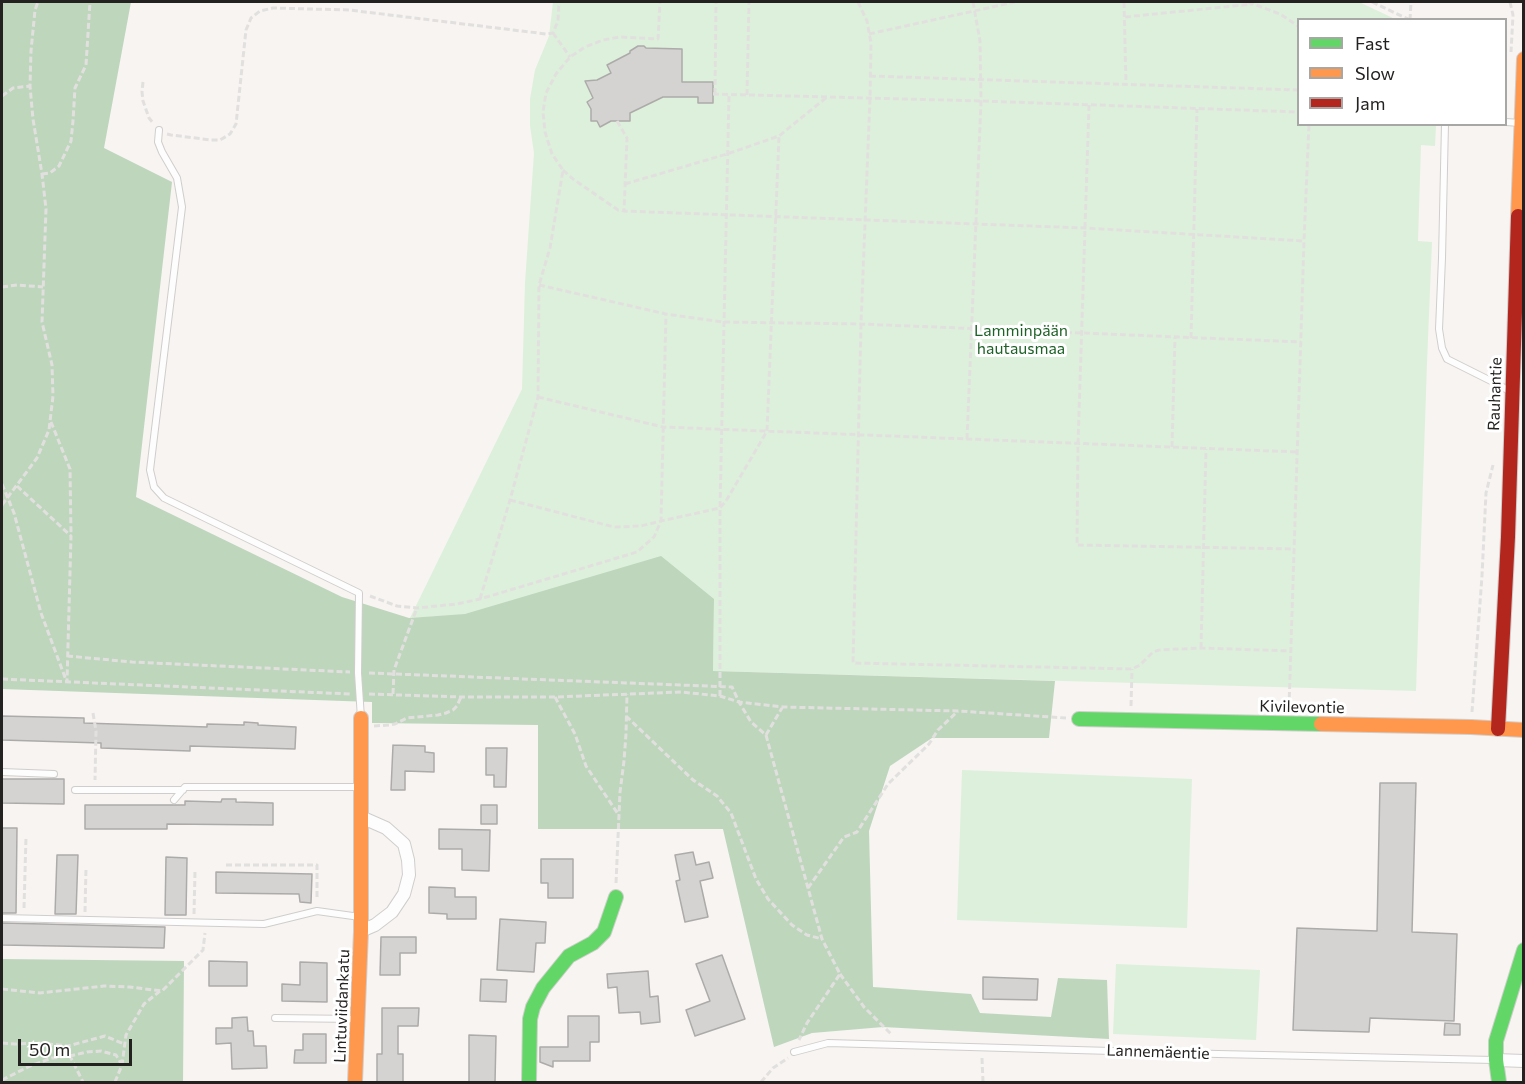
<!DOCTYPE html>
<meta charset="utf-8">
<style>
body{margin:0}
#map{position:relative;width:1525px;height:1084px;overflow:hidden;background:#f7f4f2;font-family:Commissioner,sans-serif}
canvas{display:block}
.frame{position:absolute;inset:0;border:3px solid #242221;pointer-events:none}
.legend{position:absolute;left:1297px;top:18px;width:210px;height:108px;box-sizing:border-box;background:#fff;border:2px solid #a7a7a6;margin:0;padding:8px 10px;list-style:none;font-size:18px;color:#242221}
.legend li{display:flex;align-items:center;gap:12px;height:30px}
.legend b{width:30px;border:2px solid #a7a7a6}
.scale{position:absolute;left:18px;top:1039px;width:114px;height:27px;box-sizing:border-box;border:3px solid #242221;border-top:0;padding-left:8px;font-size:18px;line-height:21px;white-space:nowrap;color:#242221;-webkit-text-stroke:4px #fff;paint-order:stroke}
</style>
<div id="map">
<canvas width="1525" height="1084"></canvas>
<div class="frame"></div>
<ul class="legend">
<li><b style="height:8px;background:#63d668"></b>Fast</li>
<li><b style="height:8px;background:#ff974d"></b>Slow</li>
<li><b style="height:8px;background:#b3261e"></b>Jam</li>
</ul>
<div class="scale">50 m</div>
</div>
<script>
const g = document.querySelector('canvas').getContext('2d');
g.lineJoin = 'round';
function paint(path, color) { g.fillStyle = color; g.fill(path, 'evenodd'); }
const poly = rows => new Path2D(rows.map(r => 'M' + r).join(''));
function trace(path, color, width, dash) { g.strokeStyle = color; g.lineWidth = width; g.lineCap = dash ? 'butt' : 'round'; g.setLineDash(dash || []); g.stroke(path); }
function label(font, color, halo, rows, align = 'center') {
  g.font = font + ' Commissioner,sans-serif'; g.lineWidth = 6; g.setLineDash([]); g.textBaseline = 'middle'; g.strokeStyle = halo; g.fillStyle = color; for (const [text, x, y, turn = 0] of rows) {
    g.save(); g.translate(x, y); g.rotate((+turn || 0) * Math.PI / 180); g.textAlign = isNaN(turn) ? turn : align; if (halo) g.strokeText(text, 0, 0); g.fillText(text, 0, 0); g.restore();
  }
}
paint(poly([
 [553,2,1359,2,1395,19,1298,20,1298,124,1436,125,1435,146,1421,145,1418,241,1432,242,1427,363,1416,691,713,671,714,599,410,618,522,389,525,283,534,153,530,126,530,99,535,70,549,36],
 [962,770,1192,779,1187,928,957,920],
 [1116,964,1260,970,1256,1040,1113,1034]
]), '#ddf0db');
paint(poly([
 [2,2,131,2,104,148,172,182,136,497,342,597,409,618,465,614,661,556,714,599,713,671,1055,681,1049,738,932,738,890,766,869,831,873,987,971,994,980,1013,1051,1017,1058,978,1107,980,1109,1039,883,1027,812,1033,774,1047,723,829,538,829,538,725,372,723,372,702,2,689],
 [2,959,184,961,183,1082,2,1082]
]), '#bdd6bc');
const building = poly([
 [638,46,644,46,646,48,682,49,682,82,713,82,713,103,698,103,698,97,663,97,630,113,630,121,611,121,600,127,597,121,591,121,591,109,587,102,593,98,585,81,597,80,611,73,607,65,630,53,630,51,638,46],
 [2,716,84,718,84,723,207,727,207,724,244,725,244,722,258,723,258,725,296,727,295,749,190,746,190,751,101,748,101,743,2,740,2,716],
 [393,745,425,746,425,752,434,753,434,772,405,771,405,790,391,790,393,745],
 [486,748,507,748,506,787,494,787,494,775,486,775,486,748],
 [2,779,64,779,64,804,2,803,2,779],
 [1380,783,1416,783,1412,932,1457,934,1454,1021,1370,1018,1369,1032,1293,1030,1297,928,1377,931,1380,783],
 [222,799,236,799,236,802,273,803,273,825,167,824,167,829,85,829,85,805,185,805,185,801,221,802,222,799],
 [481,805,497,805,497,824,481,824,481,805],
 [2,828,17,828,16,913,2,913,2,828],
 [439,829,490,830,489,871,462,870,462,849,439,849,439,829],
 [693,852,696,865,709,862,713,878,700,881,708,917,685,922,676,881,680,880,675,855,693,852],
 [57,855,78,855,76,914,55,914,57,855],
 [166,857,187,858,186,915,165,915,166,857],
 [541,859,573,859,573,898,548,898,548,883,541,883,541,859],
 [216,872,312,874,311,903,300,902,299,894,216,893,216,872],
 [429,887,455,888,455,897,476,897,476,919,447,919,447,914,429,913,429,887],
 [500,919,546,922,545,943,536,943,534,972,497,970,500,919],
 [2,923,165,927,164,948,2,945,2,923],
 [381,937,416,937,416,953,400,953,400,975,380,975,381,937],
 [722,955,745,1019,695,1036,686,1010,710,1001,696,964,722,955],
 [209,961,247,962,247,986,209,986,209,961],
 [300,962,327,963,327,1002,282,1001,282,984,300,985,300,962],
 [648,971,650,997,658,996,660,1022,641,1024,640,1012,619,1013,617,987,608,988,607,974,648,971],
 [983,977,1038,979,1037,1000,983,999,983,977],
 [481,979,507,980,506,1002,480,1001,481,979],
 [382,1008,419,1008,418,1026,398,1026,398,1054,403,1054,403,1083,377,1083,377,1054,382,1054,382,1008],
 [568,1016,599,1016,599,1042,590,1042,590,1061,553,1061,553,1067,540,1062,540,1047,568,1047,568,1016],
 [247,1017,248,1031,253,1031,254,1046,266,1046,267,1068,232,1069,231,1043,216,1044,216,1028,232,1028,232,1018,247,1017],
 [1445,1023,1460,1024,1460,1035,1444,1035,1445,1023],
 [303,1034,326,1034,326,1063,294,1063,295,1050,303,1050,303,1034],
 [469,1035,496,1036,495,1083,469,1083,469,1035]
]);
paint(building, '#d5d2d2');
trace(building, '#adabaa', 1.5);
const lane = poly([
 [1506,122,1520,123],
 [1445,124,1442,258,1439,329,1442,348,1447,359,1501,386,1509,391],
 [159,130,158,142,162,152,177,178,182,207,150,470,154,487,164,498,359,593,358,673,361,718],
 [2,772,54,774],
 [75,790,183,790],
 [174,800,185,787,360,787],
 [2,918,264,924,317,911,360,917],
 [275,1018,356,1019],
 [794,1052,828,1043,1218,1054,1494,1060]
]);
const street = poly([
 [361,817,386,828,404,844,408,860,409,875,404,894,392,912,375,925,361,931],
 [1496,1060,1524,1061]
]);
const fast = poly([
 [1079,719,1321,724],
 [529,1082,530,1019,533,1007,543,988,569,956,593,943,604,932,616,897],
 [1499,1082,1496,1060,1496,1041,1524,950]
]);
const slow = poly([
 [1518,216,1524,59],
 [1321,724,1471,727,1524,730],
 [355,1082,361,931,361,718]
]);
const jam = poly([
 [1498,729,1508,537,1518,216]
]);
trace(lane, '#d0cecc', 8);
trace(street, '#d0cecc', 14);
trace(fast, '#d0cecc', 16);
trace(slow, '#d0cecc', 16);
trace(jam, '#d0cecc', 16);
trace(poly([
 [858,2,867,21,871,43,870,98,861,324,853,663,1132,669,1140,665,1153,652,1159,650,1201,648,1291,651],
 [1124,2,1126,84],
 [1248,2,1280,14,1298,26],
 [1372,2,1410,20],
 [1510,2,1513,15,1511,52],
 [1125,17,1253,4],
 [1410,20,1411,2],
 [553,33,570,57],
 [869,34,1015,2],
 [870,76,1298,90],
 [143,82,142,92,143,101,149,118,153,123],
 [713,94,981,101,1298,112],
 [715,94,716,2],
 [747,95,749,2],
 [2,96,13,88,30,86],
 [1089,105,1078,444,1077,545,1294,549],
 [617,121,627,138,624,211],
 [167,134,171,135,211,140,220,140,230,134,236,124,246,30,251,18,260,11,273,8,349,10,546,34,553,33,558,21,559,2],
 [563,170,573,179,618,210,624,211,1085,228,1304,241],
 [42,174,50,173,59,166,71,141,73,121,75,88,86,65,90,2],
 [625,184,727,154,779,136,827,97],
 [539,285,666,314,723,322,861,324,1301,342],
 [2,287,17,285,43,287],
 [1191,338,1197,109],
 [538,397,663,427,1297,452],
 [51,422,70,469,71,534],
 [967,439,981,101,980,41,973,2],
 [1172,447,1175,337],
 [2,484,14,513,41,613,66,680],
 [17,486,71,536,67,682],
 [510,500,614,527,641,526,661,521,720,508,726,501,767,431,779,136],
 [2,505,37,458,49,430,53,396,52,365,42,322,46,209,42,174,33,119,30,86,31,51,35,10,38,2],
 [370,596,397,606,417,608,457,604,480,599,637,552,654,537,661,521,666,314],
 [480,599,510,500,538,397,539,285,550,248,563,170,552,154,545,132,543,112,546,93,556,74,570,57,585,47,603,40,620,37,658,39,660,2],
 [1201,648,1206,449],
 [67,656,132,662,350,672],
 [369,673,732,687,739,702,751,722,766,735,822,939,840,974,807,1023,799,1040],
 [2,679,350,694],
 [369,694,461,697,555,697,681,692,720,696,739,702,783,707,958,711,1066,718],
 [393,694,394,670,417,608],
 [720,696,720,508,729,94],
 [555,697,575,734,586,766,618,814],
 [1131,706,1132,669],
 [1289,707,1304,241,1309,124],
 [1472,712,1482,576,1486,493,1493,465],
 [93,713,96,731,95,780],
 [626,716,693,780,717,796,731,813,756,879,768,899,792,925,807,935,822,939],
 [374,726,389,725,395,724,407,718,438,715,446,713,453,710,457,706,461,697],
 [766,735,782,708],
 [226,865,317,865,317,900],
 [616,883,620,792,624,761,626,734,627,694],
 [808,888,844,837,857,832,888,784,929,744,938,730,958,711],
 [24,908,26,837],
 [85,912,86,868],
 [194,914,195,871],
 [840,974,864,1007,891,1034],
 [2,989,40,993,104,986,130,987,162,991,203,950,205,933],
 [2,1043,15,1044,39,1043,68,1046,105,1036,124,1044],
 [68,1046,70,1056,83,1082],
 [982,1058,983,1082],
 [2,1080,30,1066,52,1058,70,1056,87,1052,101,1051,116,1055,122,1065],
 [115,1082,122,1065,126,1035,144,1004,160,991],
 [761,1082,773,1068,788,1058]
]), '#e2e0df', 3, [6, 3]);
trace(lane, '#fefdfd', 6);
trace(street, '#fefdfd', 12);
trace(fast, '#63d668', 14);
trace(slow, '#ff974d', 14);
trace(jam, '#b3261e', 14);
label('16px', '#1e6127', '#fff', [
 ["Lamminpään",1021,331],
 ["hautausmaa",1021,349]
]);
label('16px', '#242221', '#fff', [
 ["Rauhantie",1495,394,-88],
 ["Kivilevontie",1302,707,1],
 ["Lintuviidankatu",342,1006,-88],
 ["Lannemäentie",1158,1052,2]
]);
</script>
